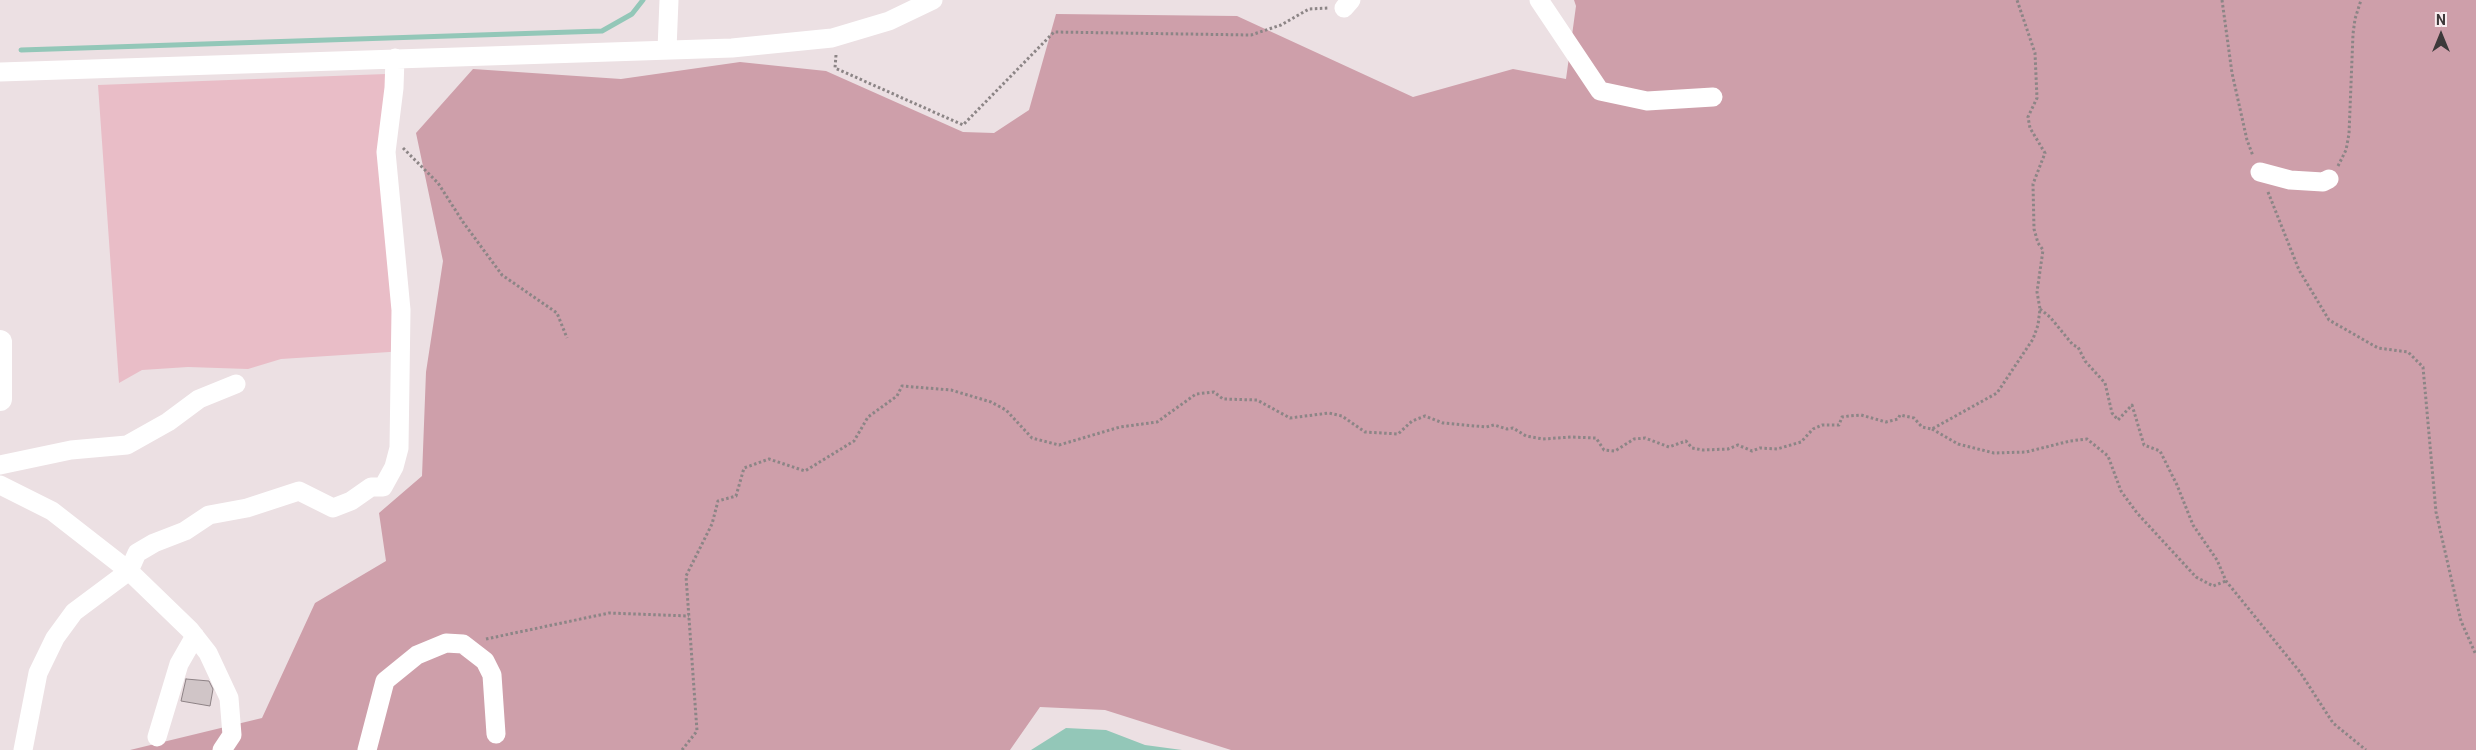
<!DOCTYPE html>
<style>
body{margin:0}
#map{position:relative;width:2476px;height:750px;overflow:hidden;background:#ece0e3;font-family:Roboto,sans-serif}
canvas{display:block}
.north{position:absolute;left:2416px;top:10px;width:50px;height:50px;-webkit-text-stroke:4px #f9edf0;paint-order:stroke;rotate:0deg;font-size:14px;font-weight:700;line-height:20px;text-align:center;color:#3d393a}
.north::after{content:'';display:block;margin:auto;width:18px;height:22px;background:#3d393a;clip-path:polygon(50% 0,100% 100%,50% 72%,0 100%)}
</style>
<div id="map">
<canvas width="2476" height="750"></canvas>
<div class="north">N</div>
</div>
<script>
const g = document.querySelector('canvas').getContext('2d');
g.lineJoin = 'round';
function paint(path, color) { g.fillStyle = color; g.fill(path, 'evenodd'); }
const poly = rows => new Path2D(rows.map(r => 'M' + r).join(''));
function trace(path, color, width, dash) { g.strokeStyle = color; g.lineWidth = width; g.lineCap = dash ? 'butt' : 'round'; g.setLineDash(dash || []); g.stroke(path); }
paint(poly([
 [386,74,405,351,281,359,248,369,188,367,142,370,119,383,98,85]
]), '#e9bdc7');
paint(poly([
 [1574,0,2476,0,2476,750,1231,750,1105,710,1040,707,1010,750,130,750,262,718,315,603,386,561,379,513,422,476,426,372,443,261,416,133,473,69,621,79,740,62,826,71,963,132,994,133,1029,110,1056,14,1237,16,1413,97,1513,69,1566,79,1576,6]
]), '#ce9faa');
paint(poly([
 [1066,728,1106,730,1145,745,1182,750,1031,750]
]), '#93c7b8');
trace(poly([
 [21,50,602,31,632,14,643,0]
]), '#93c7b8', 5);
const building = poly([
 [186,679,209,681,213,689,210,706,181,701,186,679]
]);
paint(building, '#d0c5c7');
trace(building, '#8d8285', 1);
trace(poly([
 [2222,0,2232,73,2247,140,2253,156],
 [836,55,835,68,963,125,1054,32,1251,35,1281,25,1309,9,1329,8],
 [403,148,438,183,463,222,502,275,557,313,567,338],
 [2338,166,2346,150,2349,134,2353,34,2355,19,2361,0],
 [2268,192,2299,270,2329,320,2378,348,2408,352,2423,367,2436,512,2461,621,2476,655],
 [2040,309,2050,317,2073,345,2078,347,2085,361,2105,383,2112,413,2118,420,2132,405,2144,445,2160,451,2177,485,2193,525,2217,560,2226,581,2300,672,2333,723,2366,750],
 [1932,429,1958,444,1994,453,2026,452,2070,441,2087,439,2108,456,2121,491,2137,513,2196,577,2213,586,2226,581],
 [486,639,609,613,689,616],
 [682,750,697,731,686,576,712,524,718,501,736,496,744,468,769,459,805,471,854,441,868,417,897,396,902,386,951,390,991,402,1006,410,1032,438,1059,445,1120,427,1157,422,1196,394,1214,392,1223,399,1257,400,1290,418,1329,413,1342,416,1365,432,1398,434,1412,421,1425,416,1443,423,1486,427,1494,425,1507,429,1513,428,1526,436,1543,439,1571,437,1596,438,1604,450,1615,451,1634,439,1645,438,1669,447,1686,441,1692,448,1703,450,1728,449,1738,445,1752,451,1760,448,1777,449,1801,442,1813,429,1822,425,1839,425,1842,417,1849,416,1861,415,1886,422,1898,419,1900,415,1914,418,1922,427,1932,429,1997,393,2033,339,2038,325,2040,309,2037,292,2043,250,2038,243,2034,229,2033,184,2045,153,2030,128,2028,117,2037,98,2035,53,2017,0]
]), '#8c8586', 3, [2.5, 2.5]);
trace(poly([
 [1539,0,1600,91,1647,101,1713,97],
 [1344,8,1351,0],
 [667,49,669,0],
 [0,72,732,48,832,38,889,21,933,0],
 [2260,172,2290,180,2323,182,2329,179],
 [0,465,71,450,127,445,168,422,199,399,236,384],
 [0,485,52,511,129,571,190,630,208,653,229,698,232,735,222,750],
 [157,737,179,664,195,636],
 [23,750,38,673,55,638,74,612,129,571,137,553,154,543,185,531,209,515,247,508,299,491,333,508,351,501,371,487,383,487,394,467,399,448,401,310,386,152,394,88,395,58],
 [367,750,385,681,417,655,446,643,463,644,485,661,492,675,496,734]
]), '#fff', 19);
trace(poly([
 [0,342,0,399]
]), '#fff', 24);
</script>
